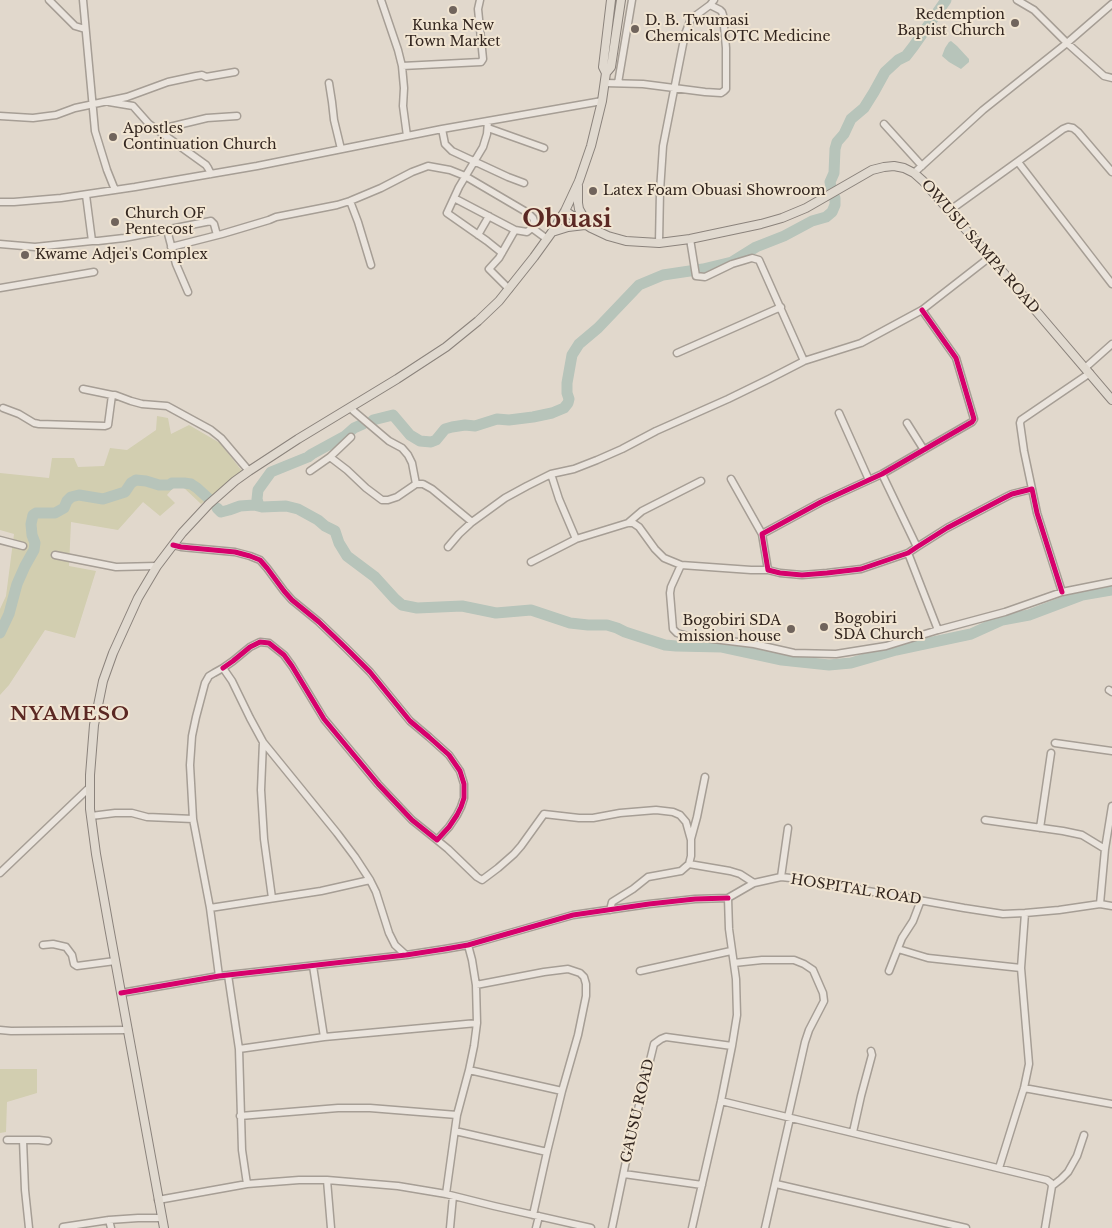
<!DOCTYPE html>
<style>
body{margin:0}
canvas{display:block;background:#e1d8cc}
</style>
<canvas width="1112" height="1228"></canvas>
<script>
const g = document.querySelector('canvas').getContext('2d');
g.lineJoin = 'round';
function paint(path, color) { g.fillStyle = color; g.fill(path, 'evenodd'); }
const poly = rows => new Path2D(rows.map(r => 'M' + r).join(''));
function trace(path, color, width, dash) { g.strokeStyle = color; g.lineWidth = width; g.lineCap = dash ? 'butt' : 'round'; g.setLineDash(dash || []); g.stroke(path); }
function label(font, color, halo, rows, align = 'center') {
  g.font = font + ' "Libre Baskerville",serif'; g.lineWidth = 4; g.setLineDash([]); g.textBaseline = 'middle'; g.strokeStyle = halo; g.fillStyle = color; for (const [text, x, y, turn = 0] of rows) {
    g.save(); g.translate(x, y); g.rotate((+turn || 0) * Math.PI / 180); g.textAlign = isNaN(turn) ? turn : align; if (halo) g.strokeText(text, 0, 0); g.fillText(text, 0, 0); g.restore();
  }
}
paint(poly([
 [157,416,168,418,171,434,189,425,220,443,242,471,201,504,183,487,173,488,167,495,175,503,160,516,143,502,118,530,71,522,69,566,96,571,75,638,45,630,9,685,0,695,0,609,6,596,14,534,0,530,0,473,49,478,52,458,74,458,78,467,104,466,110,448,127,450,156,430],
 [0,1069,37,1069,37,1093,7,1102,6,1132,0,1133]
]), '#d2ceb0');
paint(poly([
 [951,41,957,46,969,59,969,62,961,69,949,62,942,56,945,48,949,42]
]), '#b7c4ba');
trace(poly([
 [831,187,830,182,834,173,835,149,837,142,844,134,851,119,864,108,874,92,885,72,898,60,906,56,913,47,946,0],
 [373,420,393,415,410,435,420,441,431,442,436,440,445,429,452,427,465,425,475,426,497,419,509,420,533,417,552,413,564,408,568,403,569,399,567,393,567,383,572,355,579,344,598,328,639,285,663,275,703,269,732,262,756,247,784,236,812,221,826,217,832,212,835,205,835,198],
 [259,506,257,499,258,490,271,472,308,457,312,454,345,436,354,428,363,424],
 [217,508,221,512,229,510,240,506,254,505,262,507,286,506,298,509,318,520,325,526,335,531,339,543,347,556,375,577,395,599,402,605,417,608,462,606,496,613,531,610,570,623,588,625,607,625,617,628,625,632,665,645,676,646,722,647,782,660,829,665,851,663,896,650,971,634,1002,620,1029,615,1082,595,1112,590],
 [0,633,9,614,17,584,25,566,34,550,35,543,32,535,31,524,33,515,36,513,55,513,64,508,67,501,71,497,79,495,103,499,125,492,131,483,136,480,146,481,159,485,169,485,172,483,184,483,191,484,197,488,208,498]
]), '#b7c4ba', 11);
const minor = poly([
 [49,0,75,26,85,29],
 [83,0,95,131,107,170,115,190],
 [381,0,398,50,402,66,404,88,403,106,407,136],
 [1017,0,1034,10,1067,43,1104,76,1112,78],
 [402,66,481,62,483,59,478,9,480,0],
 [329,83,332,102,334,120,341,149],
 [605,83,643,84,705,92,721,93,724,91,726,89,726,48,723,15,722,12,720,10,710,5],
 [618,83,632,0],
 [109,102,133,106,149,124,206,165,208,168,211,174],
 [0,116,33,118,56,115,75,108,127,97,168,82,196,76,202,75,206,77,235,72],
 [488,121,487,134,483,147,459,187,447,213,487,241,502,253],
 [884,124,922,166],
 [488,128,544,148],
 [442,129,445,144,452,151,508,177,524,183],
 [157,130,207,118,237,116],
 [1018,162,1112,284],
 [914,173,983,110,1067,43,1112,4],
 [86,195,92,241],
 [454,198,515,230,527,232,532,228],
 [350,201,358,222,371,265],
 [0,202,14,202,61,198,135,187,257,166,442,129,602,101],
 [949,211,1063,129,1068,127,1073,128,1078,132,1112,172],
 [167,230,176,264,188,292],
 [478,235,489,216],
 [690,239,696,276,705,277,732,264,752,258,759,260,804,361],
 [659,243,660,191,663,146,685,34,691,19,710,5,714,0],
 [0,244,35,247,92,241,98,241,124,238,211,221,214,224,217,235],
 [171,247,222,234,269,220,276,217,337,205,350,201,381,188,412,172,428,166,450,170,465,176,528,213,533,218,534,221,532,228,547,239],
 [0,288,94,272],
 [509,289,489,269,499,258,515,230],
 [922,310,956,358,974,419,972,422,882,474,821,502,762,534,768,570,780,573,802,575,827,573,861,569,908,553,917,547,947,528,1004,498,1012,494,1032,489,1037,513,1062,592],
 [677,353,781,307],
 [1085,368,1112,344],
 [83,389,112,395,115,395,131,401,142,404,167,406,211,430,221,438,249,471],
 [3,408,19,414,34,423,39,424,105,426,108,425,112,395],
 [350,408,389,441,402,448,408,455,412,463,416,484],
 [839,413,869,480],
 [907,423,924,450],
 [330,457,347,470,366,488,382,500,388,500,397,497,416,484,423,484,432,489,472,522],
 [310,471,330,457,351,437],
 [551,474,559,499,576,539],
 [882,474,917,547],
 [731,479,762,534],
 [1032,489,1024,451,1020,423,1021,420,1090,373],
 [628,523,642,511,701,481],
 [0,540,23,546],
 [173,545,181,547,235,552,250,556,260,560,267,568,284,591,292,600,319,622,346,648,370,672,410,721,429,737,449,755,460,771,464,784,464,798,461,807,457,815,449,827,437,840,412,820,378,784,324,719,292,666,284,655,269,643,260,642,250,647,233,661,223,668],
 [448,547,459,534,472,522,505,498,527,486,551,474,574,469,597,460,622,449,656,431,728,399,769,379,804,361,861,343,922,310,990,257],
 [908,553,938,630],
 [55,555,116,567,157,566],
 [531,562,576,539,628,523,633,523,639,527,655,549,664,558,681,565],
 [768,570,751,570,681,565,671,587,670,593,673,629,677,633,688,636,754,644,794,653,836,654,886,646,938,630,1005,612,1062,592,1112,582],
 [1109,690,1112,692],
 [263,742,261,790,264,839,272,898],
 [1055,743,1112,751],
 [91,816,115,813,132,813,147,817,193,819],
 [985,820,1063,831,1082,835,1105,849],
 [1040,828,1051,753],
 [691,839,697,817,705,777],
 [437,840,448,849,477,877,482,880,498,868,514,854,521,846,544,814,579,818,593,818,620,813,656,810,673,812,680,815,686,822,691,840,691,856,689,864,681,871,648,877,633,889,612,902,610,910],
 [689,864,730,871,740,874,754,883],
 [0,873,90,787],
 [781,877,788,828],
 [728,898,754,883,781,877,800,879,964,908,1003,914,1025,913,1059,910,1100,904,1112,906],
 [1100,904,1105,849,1112,806],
 [210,908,321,891,370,880,376,892,389,933,395,945,406,955],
 [43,945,53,944,66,947,72,955,74,964,77,966,115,961],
 [898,949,928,958,1021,968],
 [734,963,762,960,794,960,804,964,813,970,823,993,824,1001,809,1030,805,1042,788,1117],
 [313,966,324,1037],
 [640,971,731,951],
 [889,971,902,938,913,921,921,900],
 [228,975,239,1049,242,1150,247,1184],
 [219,976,210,908,193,819,190,765,192,736,196,717,205,683,209,676,214,673,223,668,232,681,250,718,263,742,337,833,355,857,370,880],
 [121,993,219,976,406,955,445,949,468,945,573,915,649,904,695,899,728,898],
 [0,1030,11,1031,128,1030],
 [239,1049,324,1037,477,1023],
 [469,1070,562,1091],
 [1024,1088,1112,1104],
 [721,1101,1047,1180,1051,1183,1052,1186,1045,1228],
 [240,1116,338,1108,370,1108,457,1115],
 [455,1131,547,1152,562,1091,578,1035,586,996,586,984,584,977,580,973,568,969,544,972,476,985],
 [853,1132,861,1096,872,1055,871,1051],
 [7,1140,39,1140,48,1141],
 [23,1140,25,1190,29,1228],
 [999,1168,1024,1088,1029,1064,1021,968,1025,913],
 [624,1174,702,1185],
 [327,1180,331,1228],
 [776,1184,966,1228],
 [1052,1186,1061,1179,1068,1172,1077,1156,1084,1135],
 [446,1194,457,1115,469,1070,474,1046,477,1023,476,985,472,960,468,945],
 [158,1200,247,1184,299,1180,327,1180,398,1186,446,1194,494,1206,591,1228],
 [533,1215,547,1152],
 [109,1220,111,1228],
 [63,1227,109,1220,138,1218,162,1218],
 [450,1228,453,1196],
 [536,1228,539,1216],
 [612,1228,630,1142,654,1044,661,1039,666,1037,732,1046],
 [692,1228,721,1101,732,1046,737,1015,736,979,729,929,728,898],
 [765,1228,790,1118]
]);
const major = poly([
 [606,73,603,67,611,0],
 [578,186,578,203,579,209,588,225],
 [565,211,591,228,608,236,626,241,659,243,690,239,761,224,782,218,806,208,872,170,884,167,894,166,904,168,914,173,923,181,990,257,1112,400],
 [552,232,568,227,585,225],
 [164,1228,109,927,96,854,90,809,90,775,94,725,103,681,113,653,138,598,157,566,182,533,209,504,235,481,249,471,298,439,397,379,446,347,478,321,499,301,534,257,552,232,565,211,579,181,591,146,602,101,606,73,611,67,621,0]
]);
trace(minor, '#a69e95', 9);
trace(major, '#8b837c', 10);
trace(minor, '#eae4dd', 6);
trace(major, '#e0d9cf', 8);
trace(poly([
 [922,310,956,358,974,419,972,422,882,474,821,502,762,534,768,570,780,573,802,575,827,573,861,569,908,553,917,547,947,528,1004,498,1012,494,1032,489,1037,513,1062,592],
 [173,545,181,547,235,552,250,556,260,560,267,568,284,591,292,600,319,622,346,648,370,672,410,721,429,737,449,755,460,771,464,784,464,798,461,807,457,815,449,827,437,840,412,820,378,784,324,719,292,666,284,655,269,643,260,642,250,647,233,661,223,668],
 [121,993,219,976,406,955,445,949,468,945,573,915,649,904,695,899,728,898]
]), '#d6006c', 5);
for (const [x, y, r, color] of [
 [453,10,5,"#70645c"],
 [1015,23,5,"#70645c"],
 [635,29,5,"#70645c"],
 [113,137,5,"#70645c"],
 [593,191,5,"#70645c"],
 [115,222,5,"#70645c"],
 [25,255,5,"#70645c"],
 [824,627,5,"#70645c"],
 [791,629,5,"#70645c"]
]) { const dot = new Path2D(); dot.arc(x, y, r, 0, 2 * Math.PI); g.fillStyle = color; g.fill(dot); trace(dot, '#f1e5d2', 2); }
label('14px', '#33261f', '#f1e5d2', [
 ["Redemption",1005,15,"right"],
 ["Baptist Church",1005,31,"right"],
 ["D. B. Twumasi",645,21],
 ["Chemicals OTC Medicine",645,37],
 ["Kunka New",453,26,"center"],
 ["Town Market",453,42,"center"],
 ["Apostles",123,129],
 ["Continuation Church",123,145],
 ["Latex Foam Obuasi Showroom",603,191],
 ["Church OF",125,214],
 ["Pentecost",125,230],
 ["Kwame Adjei's Complex",35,255],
 ["Bogobiri",834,619],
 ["SDA Church",834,635],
 ["Bogobiri SDA",781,621,"right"],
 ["mission house",781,637,"right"]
], 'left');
label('14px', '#33261f', '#f1e5d2', [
 ["OWUSU SAMPA ROAD",980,247,49],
 ["HOSPITAL ROAD",856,890,9],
 ["GAUSU ROAD",638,1111,-77]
]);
g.letterSpacing = '1px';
label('bold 19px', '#5b2823', '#f1e5d2', [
 ["NYAMESO",70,715]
]);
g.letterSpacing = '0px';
label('bold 24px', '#5b2823', '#f1e5d2', [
 ["Obuasi",567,220]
]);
</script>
